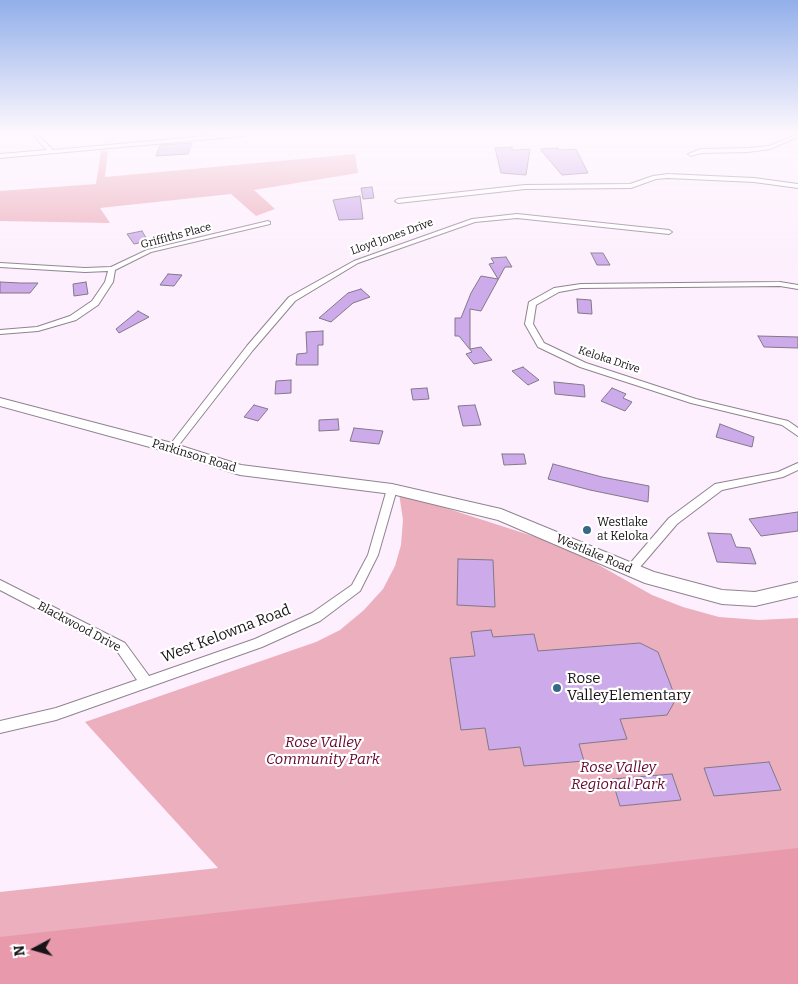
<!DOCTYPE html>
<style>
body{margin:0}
#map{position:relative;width:798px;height:984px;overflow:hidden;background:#fdeffd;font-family:Bitter,serif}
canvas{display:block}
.north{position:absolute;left:10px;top:924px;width:50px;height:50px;-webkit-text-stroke:4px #fff;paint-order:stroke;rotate:264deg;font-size:14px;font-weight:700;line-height:20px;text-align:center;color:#181317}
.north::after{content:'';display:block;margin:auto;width:18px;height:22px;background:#181317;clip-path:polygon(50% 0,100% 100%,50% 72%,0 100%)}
</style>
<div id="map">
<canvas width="798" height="984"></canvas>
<div class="north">N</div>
</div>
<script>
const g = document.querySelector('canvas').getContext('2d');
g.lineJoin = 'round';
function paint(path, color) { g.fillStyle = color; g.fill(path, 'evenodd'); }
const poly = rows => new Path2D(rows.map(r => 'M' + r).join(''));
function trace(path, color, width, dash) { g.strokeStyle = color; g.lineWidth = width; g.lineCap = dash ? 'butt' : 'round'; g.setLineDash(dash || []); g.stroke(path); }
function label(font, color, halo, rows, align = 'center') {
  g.font = font + ' Bitter,serif'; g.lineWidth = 4.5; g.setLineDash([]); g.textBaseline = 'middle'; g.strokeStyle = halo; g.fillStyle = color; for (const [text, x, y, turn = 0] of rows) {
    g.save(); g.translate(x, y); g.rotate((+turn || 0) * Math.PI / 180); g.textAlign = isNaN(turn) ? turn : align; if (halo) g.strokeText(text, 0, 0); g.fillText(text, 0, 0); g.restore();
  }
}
paint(poly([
 [101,151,108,151,105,177,355,154,358,173,254,190,275,209,256,216,231,194,100,208,110,223,0,221,0,191,96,184],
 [399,493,567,547,652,595,683,607,719,617,759,620,798,618,798,984,0,984,0,892,218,868,85,722,316,642,340,630,364,610,383,589,395,566,401,545,403,520]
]), '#ecafbd');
paint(poly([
 [798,848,798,984,0,984,0,937]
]), '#e899ac');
const building = poly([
 [192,143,188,154,156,156,160,145,192,143],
 [512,147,512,150,530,149,526,175,501,173,495,148,512,147],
 [558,148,559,150,576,149,588,173,562,175,540,149,558,148],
 [372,187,374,198,363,199,361,188,372,187],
 [360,196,363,219,339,220,333,200,360,196],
 [142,231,148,241,134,244,127,234,142,231],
 [591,253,603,253,610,265,597,265,591,253],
 [506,257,512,267,505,267,481,311,470,309,470,349,481,347,492,360,474,364,466,354,472,352,459,336,455,336,455,318,461,318,471,293,481,276,498,279,489,264,494,263,491,258,506,257],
 [168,274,182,275,174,286,160,285,168,274],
 [0,282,20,283,38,283,30,293,0,293,0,282],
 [86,282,88,294,74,296,73,284,86,282],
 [361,289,370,297,353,303,331,322,319,318,348,293,361,289],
 [577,299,591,300,592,314,578,313,577,299],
 [138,311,149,317,119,333,116,329,138,311],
 [323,331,323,345,318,345,318,365,296,365,297,354,307,353,306,332,323,331],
 [758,336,798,337,798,348,764,347,758,336],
 [523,367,539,380,528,385,512,371,523,367],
 [291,380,291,393,275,394,276,381,291,380],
 [554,382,584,385,585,397,555,394,554,382],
 [427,388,429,399,413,400,411,389,427,388],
 [612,388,626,394,623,398,632,402,625,411,601,401,612,388],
 [254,405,268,409,258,421,244,417,254,405],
 [475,405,481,425,463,426,458,406,475,405],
 [338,419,339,430,319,431,319,420,338,419],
 [720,424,754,437,752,447,716,437,720,424],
 [354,428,383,431,379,444,350,441,354,428],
 [502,454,524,454,526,464,504,465,502,454],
 [553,464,602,477,649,486,648,502,590,490,548,479,553,464],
 [798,512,798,531,761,536,749,519,798,512],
 [708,533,731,534,736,547,750,548,756,564,717,562,708,533],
 [458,559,493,560,495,607,457,605,458,559],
 [491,630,493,637,534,634,538,651,640,643,658,652,676,699,667,715,620,719,627,739,579,744,584,761,524,766,520,747,489,750,485,728,461,730,450,658,475,656,471,632,491,630],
 [769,762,781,790,714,796,704,768,769,762],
 [672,774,681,800,620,806,612,779,672,774]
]);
paint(building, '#cdaaea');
trace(building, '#817988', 1);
const street = poly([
 [32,134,37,134,53,150,229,134,247,134,244,136,0,158,0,154,47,150,32,134],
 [798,134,798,137,770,149,748,152,701,153,691,156,688,154,701,149,748,148,769,146,798,134],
 [668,174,754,178,798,184,798,188,754,182,668,178,656,179,631,188,525,189,398,203,395,201,398,199,525,185,630,184,653,176,668,174],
 [517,214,669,230,672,232,669,234,517,218,475,222,358,263,295,301,253,350,175,450,169,450,167,448,169,446,247,346,289,297,354,261,472,219,517,214],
 [268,221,270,222,270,224,151,252,115,270,113,282,98,305,76,320,38,331,0,334,0,330,37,327,70,316,92,301,105,282,108,271,85,272,0,267,0,263,85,268,111,267,147,250,268,221],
 [780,282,798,285,798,289,780,286,581,288,559,292,536,305,533,324,544,343,586,363,696,399,788,421,798,428,798,436,782,425,691,403,580,367,538,347,525,324,529,302,554,288,581,284,780,282],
 [798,463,798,470,783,477,722,490,677,524,635,573,631,574,627,573,625,570,627,567,669,518,715,484,778,472,798,463],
 [392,485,397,489,378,555,360,591,320,621,262,647,56,720,0,733,0,721,56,708,137,680,117,651,0,590,0,580,125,643,149,676,255,639,312,613,352,585,368,555,387,489,392,485]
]);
const secondary = poly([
 [0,398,172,443,241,465,392,484,501,509,654,572,722,590,755,592,798,582,798,596,755,606,722,604,645,583,498,520,392,494,240,475,168,452,0,406,0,398]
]);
trace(street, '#908390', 2);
trace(secondary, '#908390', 2);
paint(street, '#fff');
paint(secondary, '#fff');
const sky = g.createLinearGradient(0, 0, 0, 272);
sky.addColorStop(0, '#92afea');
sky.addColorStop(0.49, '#fef8fe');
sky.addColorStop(1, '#fef8fe00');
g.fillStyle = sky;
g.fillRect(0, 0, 798, 272);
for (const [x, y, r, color] of [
 [587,530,5,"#356985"],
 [557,688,5,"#356985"]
]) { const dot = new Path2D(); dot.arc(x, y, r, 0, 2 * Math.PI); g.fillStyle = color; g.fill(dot); trace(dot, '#fff', 2); }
label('11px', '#181317', '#fff', [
 ["Griffiths Place",176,236,-15],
 ["Lloyd Jones Drive",392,237,-20],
 ["Keloka Drive",609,360,18]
]);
label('12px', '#181317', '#fff', [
 ["Parkinson Road",194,456,17],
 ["Westlake Road",594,554,23],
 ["Blackwood Drive",79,627,28]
]);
label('12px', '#181317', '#fff', [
 ["Westlake",597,523],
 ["at Keloka",597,537]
], 'left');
label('15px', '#181317', '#fff', [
 ["West Kelowna Road",226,634,-21]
]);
label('15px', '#181317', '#fff', [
 ["Rose",567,679],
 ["ValleyElementary",567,696]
], 'left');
label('italic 15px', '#65072e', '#fff', [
 ["Rose Valley",323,743],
 ["Community Park",323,760],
 ["Rose Valley",618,768],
 ["Regional Park",618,785]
]);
</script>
